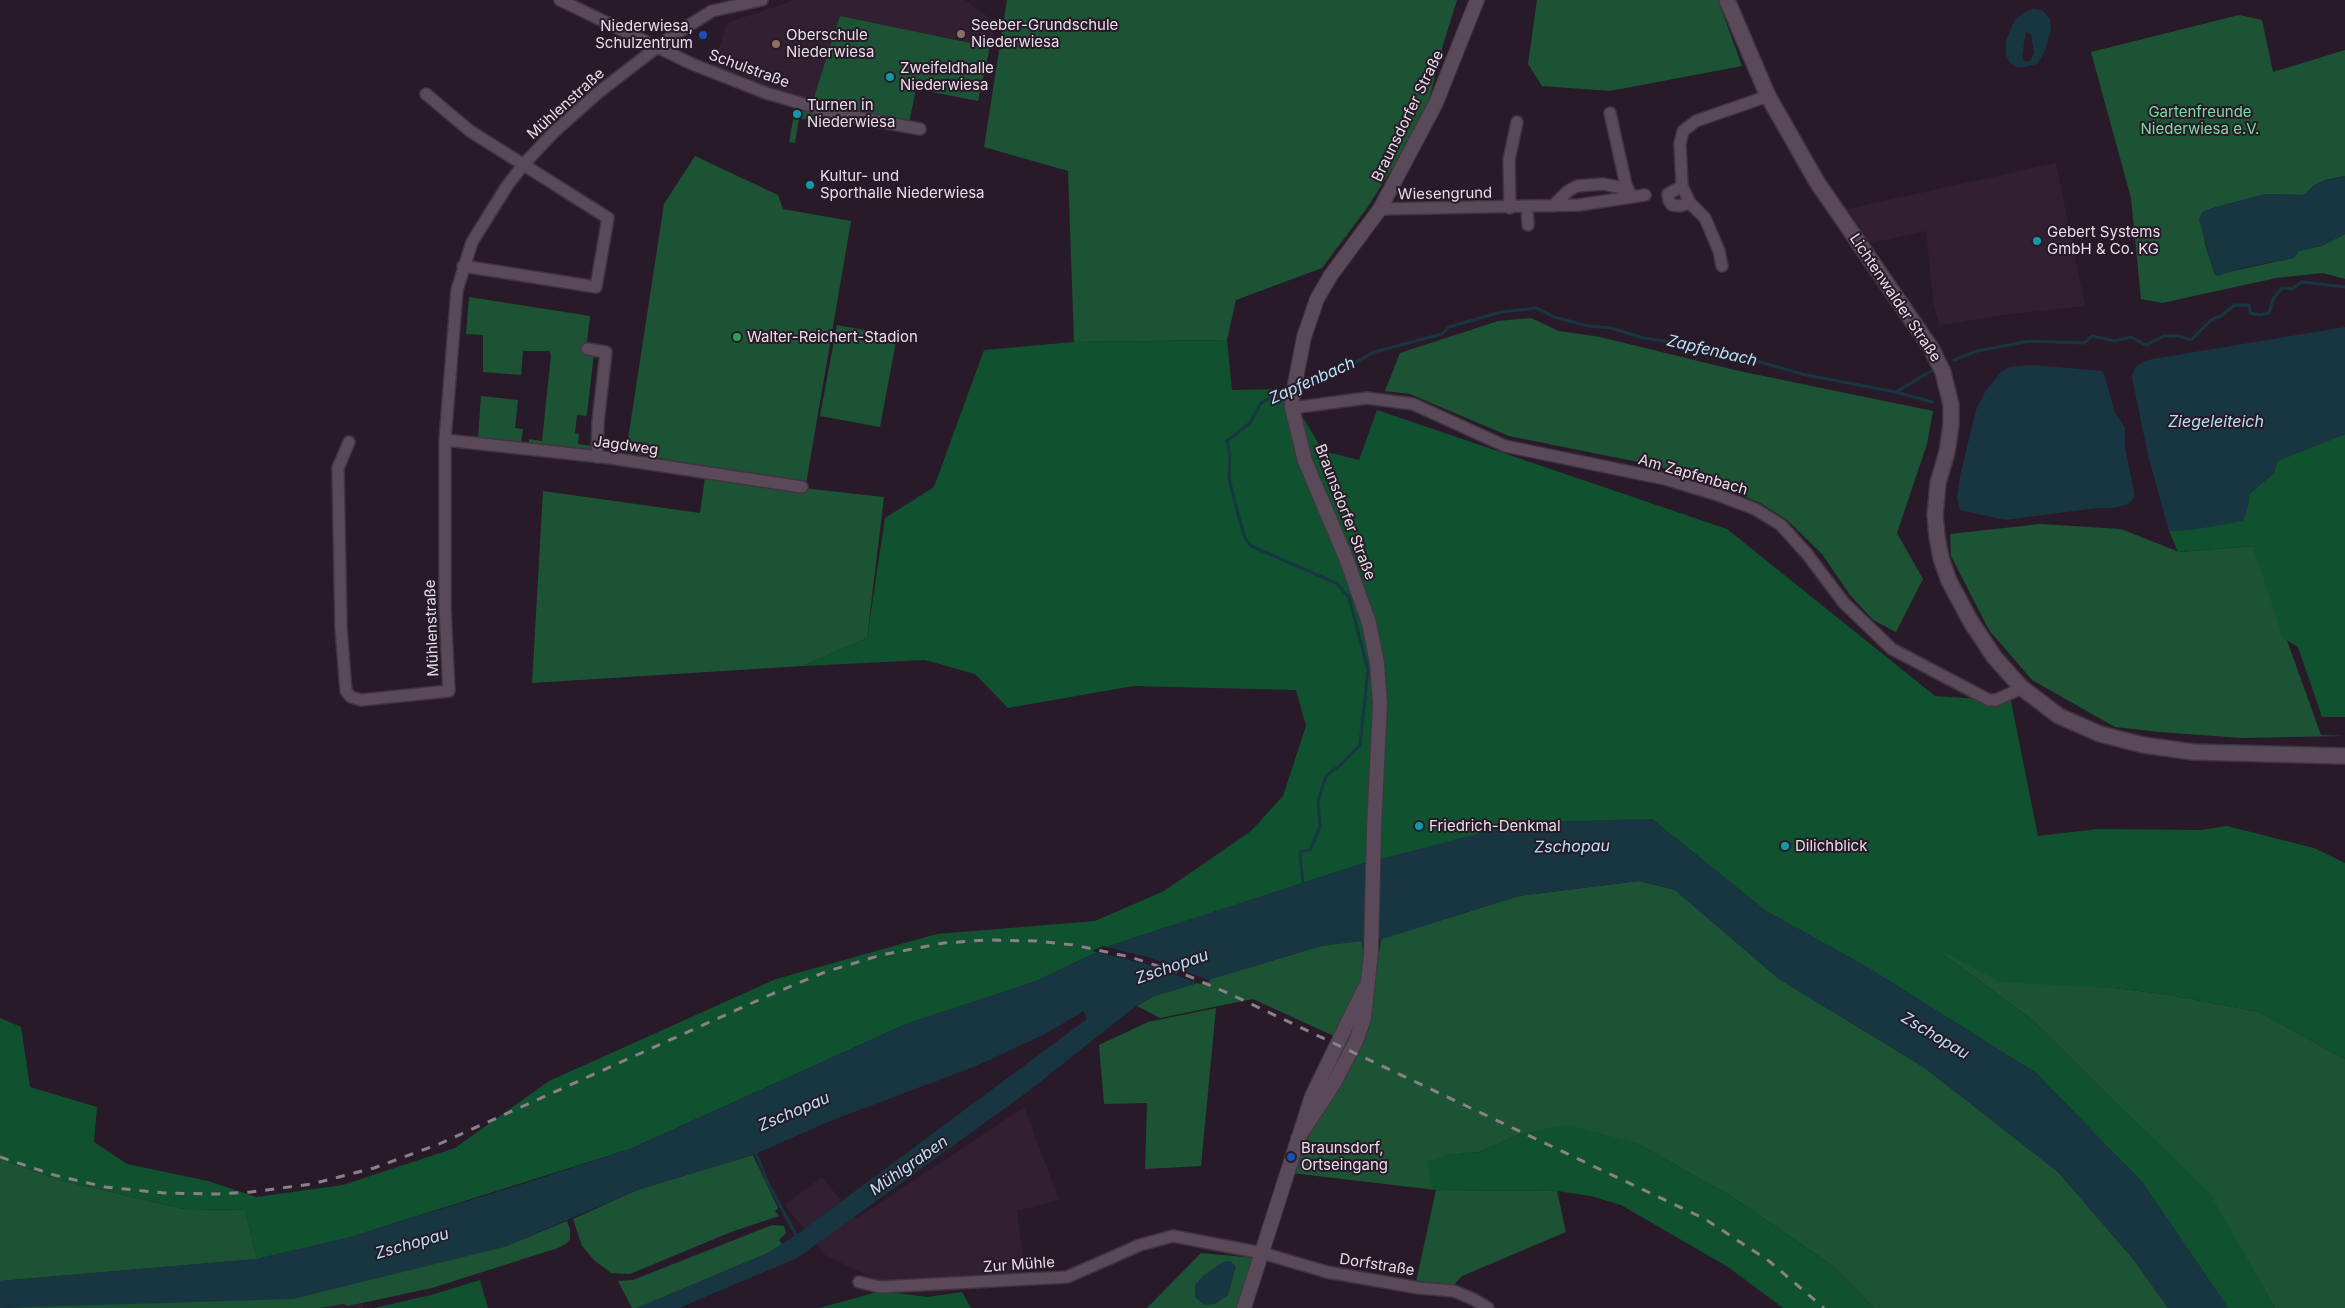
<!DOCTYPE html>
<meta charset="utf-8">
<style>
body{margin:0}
canvas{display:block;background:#281a28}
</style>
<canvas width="2345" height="1308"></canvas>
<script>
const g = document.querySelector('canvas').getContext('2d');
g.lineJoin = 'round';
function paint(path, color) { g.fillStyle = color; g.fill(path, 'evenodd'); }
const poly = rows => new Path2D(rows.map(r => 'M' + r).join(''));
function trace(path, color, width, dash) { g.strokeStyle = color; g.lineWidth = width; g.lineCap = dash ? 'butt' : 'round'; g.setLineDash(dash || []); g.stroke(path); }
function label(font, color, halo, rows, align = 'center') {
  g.font = font + ' Inter,sans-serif'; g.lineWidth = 4; g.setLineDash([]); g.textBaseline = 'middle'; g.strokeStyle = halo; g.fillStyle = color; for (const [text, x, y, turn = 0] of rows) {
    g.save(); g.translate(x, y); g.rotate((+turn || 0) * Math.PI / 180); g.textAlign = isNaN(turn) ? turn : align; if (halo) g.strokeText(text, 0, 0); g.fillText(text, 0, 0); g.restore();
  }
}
paint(poly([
 [795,0,965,0,995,22,990,47,840,16,812,103,763,87,713,66,727,23],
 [2056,163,2085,306,2003,315,1940,325,1934,307,1926,231,1870,243,1848,209],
 [1024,1107,1059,1200,1017,1211,1026,1278,889,1286,825,1255,785,1205,822,1177,856,1219],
 [344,1304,348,1306,363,1304,363,1308,319,1308]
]), '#321f32');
paint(poly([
 [1007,0,1457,0,1443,45,1429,100,1395,164,1367,208,1322,268,1236,300,1227,340,1074,342,1068,171,984,147],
 [1537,0,1718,0,1742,66,1610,91,1542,86,1528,64],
 [2239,15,2262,20,2273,72,2345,50,2345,176,2325,180,2313,186,2304,195,2265,194,2206,210,2201,214,2205,244,2215,275,2293,258,2299,251,2321,246,2345,234,2345,279,2323,273,2276,278,2162,303,2141,299,2131,198,2091,52],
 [840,16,990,47,978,101,916,89,909,123,812,103],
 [795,109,820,114,819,122,799,118,795,143,789,142],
 [695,156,778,195,783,209,851,221,806,484,626,452,664,204],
 [469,297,590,316,586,351,594,354,587,414,586,416,577,415,575,433,579,434,578,444,592,446,594,453,529,445,529,439,542,441,551,355,549,351,523,351,521,375,483,372,483,335,466,334],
 [1531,318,1559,331,1600,337,1739,371,1933,411,1927,444,1897,533,1923,579,1896,632,1873,620,1850,595,1822,554,1786,519,1760,503,1719,486,1658,466,1509,436,1410,394,1385,391,1400,353,1498,321],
 [837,325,897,336,880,427,820,416],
 [481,396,518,400,515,428,523,429,521,443,478,439],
 [705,477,884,497,867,638,803,666,532,683,543,491,700,513],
 [2040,524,2121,529,2179,552,2253,546,2321,735,2345,736,2241,738,2160,732,2115,727,2032,680,1989,630,1951,556,1950,534],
 [1639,881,1675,890,1779,979,1925,1068,2058,1172,2134,1260,2168,1308,1874,1308,1833,1266,1729,1195,1636,1143,1521,1134,1479,1152,1447,1155,1436,1190,1557,1191,1566,1232,1462,1276,1453,1286,1416,1282,1436,1190,1291,1173,1297,1155,1372,1001,1381,939,1519,896],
 [1362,940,1364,971,1360,989,1336,1037,1253,999,1160,1018,1137,1006,1154,996,1321,946],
 [1928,943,2113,988,2165,994,2259,1012,2345,1059,2345,1308,2275,1308,2209,1194,2031,1019],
 [1216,1008,1201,1166,1145,1169,1147,1103,1104,1104,1099,1045,1148,1022],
 [753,1155,778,1208,775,1211,779,1216,731,1232,630,1274,611,1273,594,1260,582,1246,573,1219,637,1190],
 [0,1159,60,1180,184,1209,245,1210,257,1259,0,1281],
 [567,1221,570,1230,570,1239,567,1243,558,1248,432,1288,348,1306,344,1304,319,1308,7,1308,45,1306,504,1247],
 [772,1225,784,1226,786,1233,779,1240,782,1244,768,1253,637,1308,632,1308,618,1281,633,1280],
 [1201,1253,1255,1258,1238,1308,1147,1308]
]), '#1b5334');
paint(poly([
 [1227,340,1232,390,1286,389,1323,451,1359,460,1377,410,1727,529,1935,696,2011,701,2038,836,2098,829,2201,830,2227,826,2314,848,2345,863,2345,1059,2259,1012,2165,994,2113,988,2000,982,1932,946,2031,1019,2210,1194,2275,1308,2228,1308,2143,1183,2036,1073,1867,967,1766,911,1652,819,1361,864,1112,945,1036,981,906,1024,630,1149,347,1238,257,1259,245,1210,184,1209,60,1180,0,1159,0,1018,21,1027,30,1087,97,1107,94,1142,127,1164,208,1181,256,1197,343,1185,455,1148,549,1081,776,979,937,934,1095,921,1164,891,1251,831,1283,796,1306,726,1296,690,1133,686,1008,708,975,674,925,660,803,666,867,638,885,518,934,487,984,350,1074,342],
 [2345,434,2345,717,2322,717,2298,647,2283,638,2253,546,2178,552,2169,531,2226,524,2248,506,2249,494,2274,473,2277,461],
 [1567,1125,1636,1143,1729,1195,1833,1266,1874,1308,1783,1308,1728,1267,1621,1205,1591,1196,1557,1191,1436,1190,1431,1186,1428,1162,1447,1155,1479,1152,1521,1134],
 [480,1280,488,1308,374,1308,431,1295],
 [881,1291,927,1297,962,1292,971,1308,819,1308]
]), '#10512f');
paint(poly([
 [2032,9,2042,10,2050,19,2051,28,2045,51,2037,64,2025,67,2016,67,2010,63,2006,55,2006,40,2015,20,2025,12],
 [2026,32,2031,34,2034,53,2030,61,2027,62,2024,61,2022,56],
 [2345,176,2345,234,2321,246,2299,251,2294,258,2242,268,2218,276,2215,275,2199,220,2201,214,2206,210,2265,194,2304,195,2313,186,2325,180],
 [2345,327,2345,434,2277,461,2274,473,2249,494,2247,512,2243,521,2192,530,2169,531,2148,455,2134,387,2132,375,2136,367,2144,361,2153,359],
 [2031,365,2103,371,2115,412,2125,428,2125,448,2134,492,2134,498,2128,504,2115,508,2097,508,2005,520,1960,510,1957,498,1960,476,1976,410,1986,390,2001,372,2009,367],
 [1652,819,1766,911,1867,967,2036,1073,2143,1183,2228,1308,2168,1308,2134,1260,2058,1172,1925,1068,1779,979,1675,890,1639,881,1519,896,1381,939,1321,946,1154,996,1136,1006,1026,1093,797,1258,679,1308,637,1308,768,1253,796,1235,1087,1019,1084,1011,1045,1034,976,1066,830,1121,753,1155,637,1190,504,1247,293,1299,0,1308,0,1281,256,1259,347,1238,526,1183,630,1149,906,1024,1036,981,1112,945,1361,864,1523,822],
 [1230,1261,1236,1266,1228,1295,1215,1304,1204,1305,1195,1297,1195,1285,1203,1276,1223,1262]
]), '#173642');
paint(poly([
 [1103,946,1150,958,1211,981,1200,984,1146,964,1092,951]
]), '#281a28');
trace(poly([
 [1954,360,1977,351,2030,341,2084,343,2092,336,2115,341,2131,337,2146,345,2164,336,2179,336,2191,340,2211,320,2221,316,2235,305,2249,305,2250,313,2260,315,2269,313,2273,299,2282,288,2292,289,2302,282,2345,287],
 [1299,387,1344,369,1374,352,1442,334,1449,327,1501,312,1537,308,1554,317,1588,326,1611,328,1643,338,1703,346,1806,375,1896,392,1931,371],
 [1291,390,1273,396,1261,403,1250,423,1227,441,1230,454,1229,479,1239,518,1245,538,1251,546,1336,583,1349,597,1368,670,1360,745,1342,764,1327,775,1322,788,1318,802,1320,827,1310,850,1300,852,1303,886],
 [1896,392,1932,402],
 [755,1151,767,1181,797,1237]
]), '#173642', 3);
const minor = poly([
 [560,0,692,64,766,93,834,113,920,129],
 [426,94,470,131,608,218,596,287,463,266],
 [1610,113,1626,185,1632,197],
 [1682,186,1690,203,1705,218,1719,251,1722,266],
 [1690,203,1680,206,1672,205,1669,201,1668,194,1682,186,1680,144,1683,131,1696,121,1768,96],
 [1553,206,1568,191,1577,186,1603,184,1628,189],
 [1510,208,1509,160,1517,122],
 [1527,208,1528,225],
 [1380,209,1579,205,1645,195],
 [587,349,606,352,598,422,597,457],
 [1292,408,1367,398,1413,404,1505,446,1665,479,1718,495,1755,509,1781,525,1807,554,1844,603,1892,649,1989,700,1996,700,2022,688],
 [445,440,610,458,802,487],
 [349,442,338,468,341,628,346,691,351,697,361,700,449,691,445,608,445,440,457,290,472,242,507,186,523,165,554,132,599,92,669,38,712,11,762,0],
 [859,1282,880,1287,1067,1277,1140,1245,1173,1236,1262,1253,1327,1272,1419,1288,1454,1291,1473,1299,1488,1308]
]);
const tertiary = poly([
 [1298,1138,1333,1085,1356,1041,1364,1018,1371,953,1374,828,1380,704,1377,663,1369,623,1346,558,1305,461,1292,408,1292,399,1304,337,1317,299,1331,275,1380,209,1436,103,1477,0],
 [1244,1308,1312,1096,1364,989]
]);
const secondary = poly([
 [1727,0,1768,96,1817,182,1931,348,1943,372,1951,405,1951,425,1947,452,1938,483,1935,515,1937,537,1941,558,1949,581,1971,622,1995,658,2022,688,2059,716,2100,734,2143,745,2193,752,2345,756]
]);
trace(minor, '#40353f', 14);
trace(tertiary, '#40353f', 16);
trace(secondary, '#40353f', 18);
trace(minor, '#594959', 11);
trace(tertiary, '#594959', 14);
trace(secondary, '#594959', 15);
trace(poly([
 [0,1157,54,1175,105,1187,164,1193,218,1194,251,1192,312,1184,374,1168,439,1144,772,994,825,972,881,955,944,943,986,940,1036,941,1074,945,1130,957,1186,975,1230,994,1705,1219,1769,1261,1824,1308]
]), '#8b7f8a', 3, [9, 9]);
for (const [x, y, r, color] of [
 [961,34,5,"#8d6e63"],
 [703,35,5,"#1a4fb4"],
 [776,44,5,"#8d6e63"],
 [890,77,5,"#0f9aa8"],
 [797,114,5,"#0f9aa8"],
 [810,185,5,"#0f9aa8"],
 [2037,241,5,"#0f9aa8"],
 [737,337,5,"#2e9e5b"],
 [1419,826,5,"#0f9aa8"],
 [1785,846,5,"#0f9aa8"],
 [1291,1157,5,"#1a4fb4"]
]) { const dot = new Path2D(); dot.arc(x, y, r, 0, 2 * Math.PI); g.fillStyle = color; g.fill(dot); trace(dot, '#281a28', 2); }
label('15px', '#e8dee7', '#281a28', [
 ["Seeber-Grundschule",971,25],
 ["Niederwiesa",971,42],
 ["Niederwiesa,",693,26,"right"],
 ["Schulzentrum",693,43,"right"],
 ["Oberschule",786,35],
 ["Niederwiesa",786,52],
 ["Zweifeldhalle",900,68],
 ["Niederwiesa",900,85],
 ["Turnen in",807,105],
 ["Niederwiesa",807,122],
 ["Kultur- und",820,176],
 ["Sporthalle Niederwiesa",820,193],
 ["Gebert Systems",2047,232],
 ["GmbH & Co. KG",2047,249],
 ["Walter-Reichert-Stadion",747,337],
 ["Friedrich-Denkmal",1429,826],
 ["Dilichblick",1795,846],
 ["Braunsdorf,",1301,1148],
 ["Ortseingang",1301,1165]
], 'left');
label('15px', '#e8dee7', '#281a28', [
 ["Schulstraße",749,69,20],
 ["Mühlenstraße",566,104,-42],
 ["Braunsdorfer Straße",1408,116,-64],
 ["Wiesengrund",1445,194,-1],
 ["Lichtenwalder Straße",1895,298,56],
 ["Jagdweg",626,446,8],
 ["Am Zapfenbach",1693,475,16],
 ["Braunsdorfer Straße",1345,512,69],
 ["Mühlenstraße",432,628,-92],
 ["Zur Mühle",1019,1265,-4],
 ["Dorfstraße",1377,1265,9]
]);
label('15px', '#75e1a0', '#281a28', [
 ["Gartenfreunde",2200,112],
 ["Niederwiesa e.V.",2200,129]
]);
label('italic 16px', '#b4e2f6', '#281a28', [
 ["Zapfenbach",1712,351,13],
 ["Zapfenbach",1312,381,-24],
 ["Ziegeleiteich",2216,422],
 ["Zschopau",1572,847,-1],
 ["Zschopau",1172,967,-19],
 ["Zschopau",1935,1036,31],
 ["Zschopau",794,1112,-23],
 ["Mühlgraben",909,1166,-35],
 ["Zschopau",412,1244,-16]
]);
</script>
